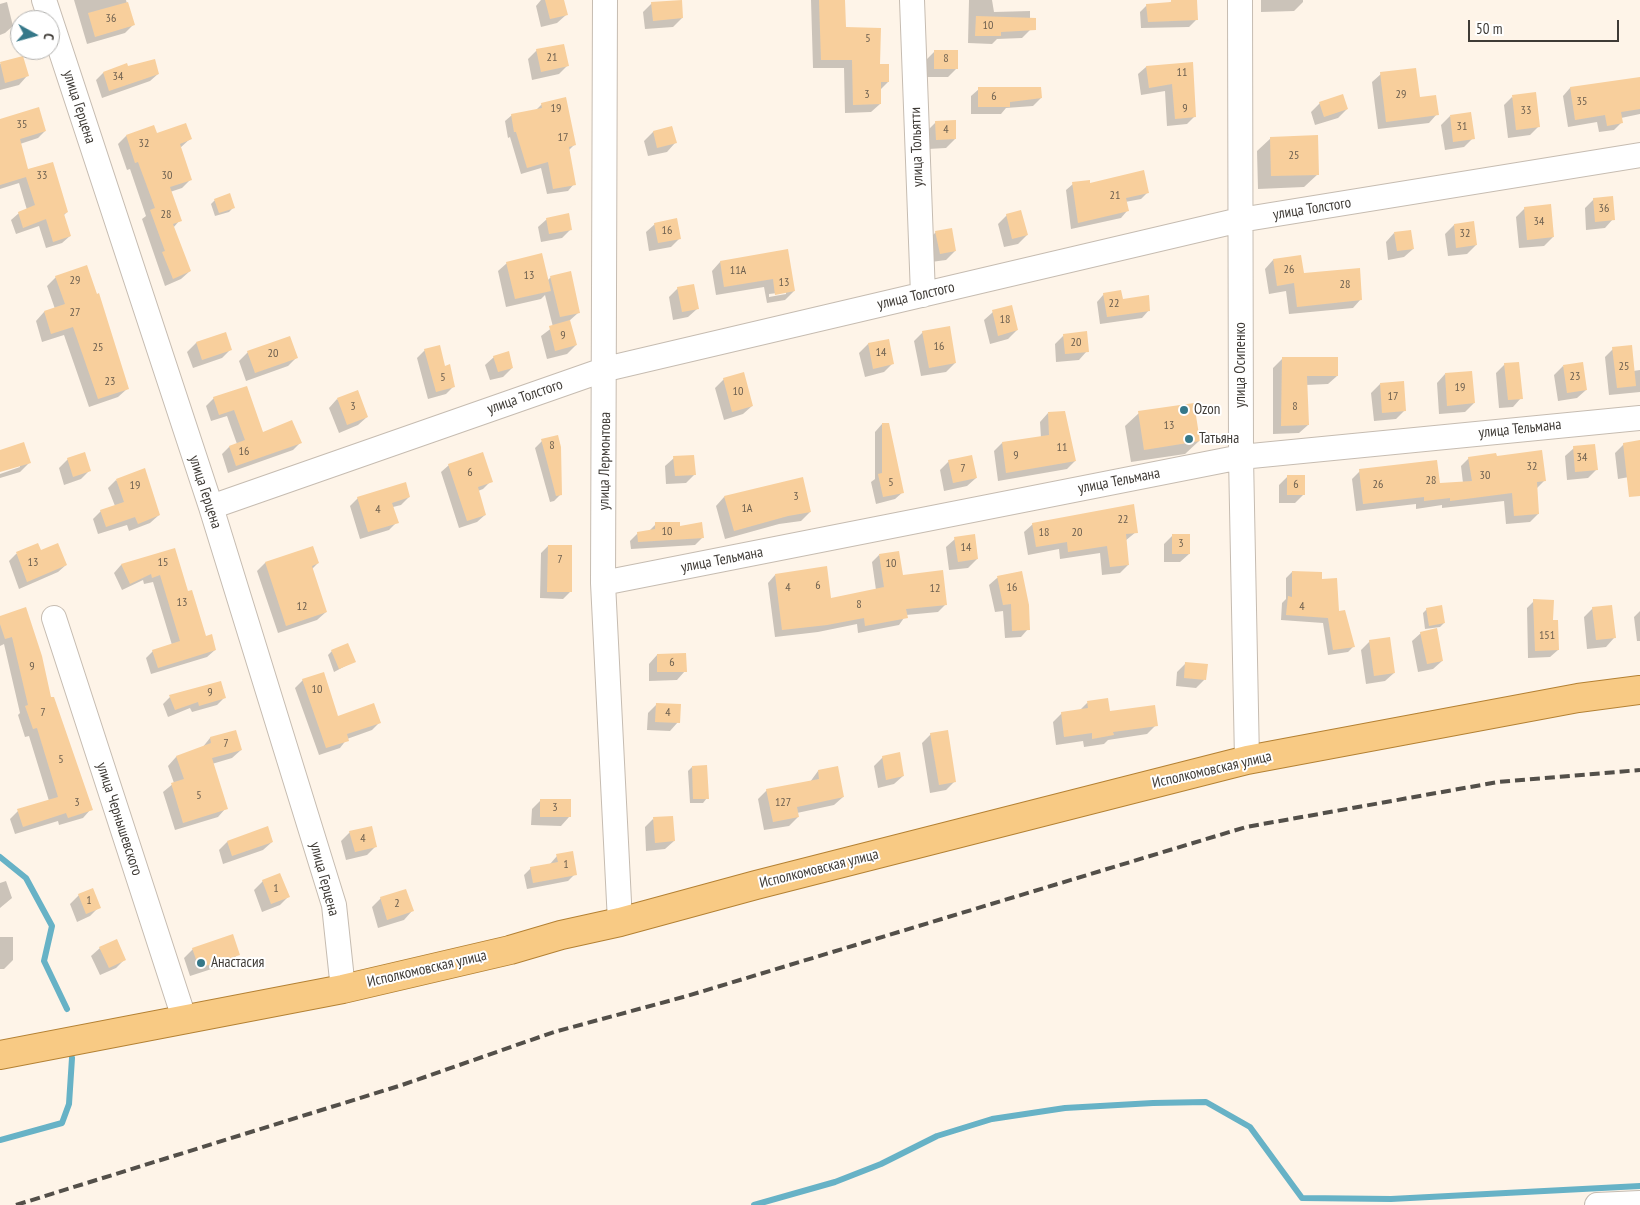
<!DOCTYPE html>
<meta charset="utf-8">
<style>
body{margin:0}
#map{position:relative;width:1640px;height:1205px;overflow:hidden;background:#fef4e8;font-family:"PT Sans Narrow",sans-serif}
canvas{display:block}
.north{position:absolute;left:10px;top:10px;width:50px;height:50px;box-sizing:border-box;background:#fff;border:1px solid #b2b1af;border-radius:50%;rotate:97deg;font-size:14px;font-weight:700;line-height:20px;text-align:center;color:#3f3b36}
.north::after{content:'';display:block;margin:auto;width:18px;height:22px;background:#357889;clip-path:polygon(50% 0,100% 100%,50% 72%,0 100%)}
.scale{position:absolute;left:1468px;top:20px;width:151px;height:22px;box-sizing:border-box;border:2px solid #3f3b36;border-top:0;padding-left:6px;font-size:15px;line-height:18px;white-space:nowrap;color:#3f3b36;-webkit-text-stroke:4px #fff;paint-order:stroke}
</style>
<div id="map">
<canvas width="1640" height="1205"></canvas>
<div class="north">С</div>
<div class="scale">50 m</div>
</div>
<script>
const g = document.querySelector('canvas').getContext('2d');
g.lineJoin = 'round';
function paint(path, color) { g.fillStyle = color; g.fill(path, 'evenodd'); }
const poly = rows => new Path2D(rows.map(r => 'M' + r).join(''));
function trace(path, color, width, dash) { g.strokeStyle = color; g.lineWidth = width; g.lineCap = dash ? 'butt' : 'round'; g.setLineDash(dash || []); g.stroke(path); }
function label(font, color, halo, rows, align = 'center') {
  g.font = font + ' "PT Sans Narrow",sans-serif'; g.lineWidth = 4; g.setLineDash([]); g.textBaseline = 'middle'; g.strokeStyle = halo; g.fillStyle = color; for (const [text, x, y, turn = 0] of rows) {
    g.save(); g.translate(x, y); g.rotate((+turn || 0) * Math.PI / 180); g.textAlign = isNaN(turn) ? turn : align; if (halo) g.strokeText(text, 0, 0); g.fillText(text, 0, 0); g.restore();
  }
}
paint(poly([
 [74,0,126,0,133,25,125,33,87,44],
 [541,0,562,0,566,15,557,23,541,27,536,6],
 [811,0,844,0,844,28,879,66,888,82,880,90,880,104,871,112,845,113,844,68,813,68],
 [924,0,992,0,994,12,1030,11,1030,30,1022,38,997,39,992,44,968,43,969,0],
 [1261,0,1303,0,1303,2,1294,11,1261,12],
 [1172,1,1196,20,1189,27,1141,28,1140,12,1147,5,1169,3],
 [7,2,13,26,5,33,0,35,0,4],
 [652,3,682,18,673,27,645,29,643,12],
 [537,50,567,66,559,74,532,80,528,59],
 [935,51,957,68,948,77,926,77,926,60],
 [22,57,27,76,19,85,0,90,0,64],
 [1192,63,1195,116,1187,124,1167,126,1165,91,1141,95,1138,74,1146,67],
 [127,68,158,74,150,81,102,98,96,80,103,73],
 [1381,74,1419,99,1437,114,1429,123,1378,129,1372,82],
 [1640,78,1640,114,1621,118,1622,122,1614,130,1599,132,1597,122,1568,127,1563,96,1570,88],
 [979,89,1041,98,1033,106,1006,108,1001,114,971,114,971,96],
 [1512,97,1539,126,1530,135,1508,138,1504,105],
 [1320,103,1347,109,1338,118,1315,125,1311,112],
 [542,104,574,145,569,150,574,184,568,191,547,194,541,168,521,174,510,137,508,138,505,121,512,115,536,110],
 [1450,116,1473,138,1464,147,1445,150,1441,125],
 [0,121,45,131,38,138,20,144,28,171,67,212,63,216,70,236,62,243,46,248,39,226,16,234,11,220,19,213,27,210,19,183,0,189],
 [936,122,955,139,946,148,928,149,927,131],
 [672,127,675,143,667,152,648,156,644,141,653,132],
 [156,135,190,139,180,148,191,179,182,188,170,192,180,220,173,228,190,271,181,279,165,286,142,219,146,216,130,169,127,170,118,144,126,136],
 [1271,138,1318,174,1304,187,1258,189,1257,151],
 [1073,184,1089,184,1148,192,1141,199,1125,202,1127,211,1121,218,1071,229,1066,190],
 [1594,199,1613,219,1605,228,1586,230,1585,208],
 [215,200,233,208,229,212,215,216,211,204],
 [1525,208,1553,237,1544,246,1519,248,1516,217],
 [1007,215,1027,235,1018,244,1004,247,998,224],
 [547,219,571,229,562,238,541,242,538,227],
 [655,224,679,239,671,247,649,251,646,232],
 [1454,225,1476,245,1467,254,1448,256,1445,234],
 [936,232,955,251,946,260,931,262,927,241],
 [1394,233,1413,249,1404,257,1388,260,1386,242],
 [787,250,794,291,785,300,767,303,764,287,716,295,712,271,720,262],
 [786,292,786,294,769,297,769,294],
 [1273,260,1303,274,1361,299,1353,308,1289,314,1286,291,1269,294,1265,269],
 [507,263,547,281,551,277,578,313,569,321,576,345,567,354,547,359,541,336,553,327,545,295,541,299,506,307,498,271],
 [56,277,127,389,118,397,89,407,64,335,42,342,36,321,44,312,55,309,47,286],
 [678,288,697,309,688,317,673,320,669,297],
 [1104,294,1122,300,1149,310,1142,318,1100,324,1097,302],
 [993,312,1017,330,1008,339,990,344,984,320],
 [923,332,955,363,946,372,921,376,914,341],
 [225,333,231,349,222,358,193,368,187,352,196,343],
 [1064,335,1087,351,1079,360,1056,362,1055,344],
 [888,340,893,363,884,372,865,377,859,353,868,344],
 [1613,349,1633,371,1640,370,1640,392,1609,395,1605,357],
 [425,350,445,367,454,386,446,394,428,399,417,358],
 [248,352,297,357,288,366,246,381,239,361],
 [494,357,512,368,503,377,490,380,485,365],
 [1282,359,1337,376,1328,384,1306,385,1308,425,1299,433,1273,434,1273,368],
 [1505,364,1521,398,1513,407,1499,408,1496,373],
 [1563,366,1586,390,1577,398,1558,401,1554,375],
 [1445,374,1474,403,1465,412,1439,414,1437,383],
 [724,379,752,406,743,414,724,420,715,388],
 [1380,384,1405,410,1396,419,1374,421,1371,393],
 [246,387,263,434,300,443,293,450,228,473,222,454,229,447,237,444,227,416,211,421,206,406,214,398],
 [337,399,367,417,358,425,339,433,329,408],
 [1048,413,1075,461,1067,469,998,481,994,451,1002,443,1041,438,1040,422],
 [1139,413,1199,441,1185,454,1131,462,1125,426],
 [882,424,903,492,895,499,876,504,871,482,875,479,875,432],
 [542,441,561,494,554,501,550,502,535,448],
 [1640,442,1640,475,1618,479,1615,453,1624,444],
 [1574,448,1597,469,1588,478,1567,480,1565,456],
 [0,451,29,463,20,472,0,478,0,474,20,467,20,465,0,471],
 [1496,457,1545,480,1536,489,1538,514,1530,522,1506,524,1504,501,1442,508,1442,505,1416,509,1416,504,1356,511,1352,479,1360,471,1439,484,1463,483,1461,466,1469,458],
 [674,458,695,474,686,483,666,484,665,466],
 [68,459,89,471,81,479,64,485,59,468],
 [949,461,976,478,967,486,944,491,940,470],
 [449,465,491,481,483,489,478,491,485,515,477,522,459,528,441,472],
 [1288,476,1304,494,1295,503,1279,503,1279,485],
 [116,480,159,515,150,523,129,531,127,525,98,534,93,519,101,511,115,506,108,488],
 [409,497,401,505,393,507,397,522,389,530,360,539,350,506,358,498],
 [724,497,810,512,801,521,779,524,725,539,716,506],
 [656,524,678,527,702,538,695,545,631,549,630,541,638,533,648,532],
 [1033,524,1136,532,1125,541,1128,565,1120,573,1102,575,1100,553,1060,559,1059,549,1028,555,1024,532],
 [1173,535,1189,554,1180,562,1164,562,1164,544],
 [955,539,977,559,968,568,949,570,946,547],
 [38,545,40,552,66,565,58,572,19,589,9,561,16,554],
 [548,546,570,592,563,599,540,598,541,553],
 [174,549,187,593,205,638,215,650,207,657,151,674,146,658,153,651,172,645,153,582,144,584,143,580,122,590,114,573,121,565],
 [879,555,902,576,946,604,938,612,906,615,899,625,858,633,857,624,818,632,775,637,768,583,775,575,830,600,876,590,872,562],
 [265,563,318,563,312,569,326,612,317,620,278,633,257,571],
 [1292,572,1320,580,1353,647,1348,652,1328,655,1323,623,1281,620,1282,603,1286,599,1286,578],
 [1021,573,1028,629,1021,637,1005,638,1003,611,995,612,989,585,997,578],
 [1534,601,1552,622,1558,650,1550,657,1528,658,1527,608],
 [1593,608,1614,638,1606,647,1587,649,1584,617],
 [1427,609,1444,623,1440,627,1425,629,1423,613],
 [1640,611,1640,641,1637,641,1634,617],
 [0,617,50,699,91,809,83,818,59,825,58,821,15,834,10,819,18,811,49,801,29,736,25,737,18,715,20,713,4,644,0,646],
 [1421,633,1442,661,1433,669,1418,672,1412,641],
 [1370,641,1394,673,1385,681,1366,684,1361,650],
 [332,651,355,661,334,672,328,655],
 [657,655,685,671,677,680,649,681,649,664],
 [1186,663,1205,679,1196,688,1176,686,1177,672],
 [303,680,337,718,380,722,372,730,347,739,340,748,319,755,295,688],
 [170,697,224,698,217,705,192,712,190,708,168,717,163,704],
 [1107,699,1109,713,1156,725,1147,734,1108,740,1104,744,1084,747,1083,741,1056,745,1053,722,1062,713,1079,711,1087,703],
 [656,705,678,722,670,731,647,730,648,713],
 [235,731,241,750,232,758,212,764,226,808,218,817,175,830,163,792,174,783,168,766,176,757,202,748,210,738],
 [931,734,955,781,946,790,930,793,922,743],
 [883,757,903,776,894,784,878,788,874,766],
 [692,767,707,798,703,803,690,803,688,771],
 [837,767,843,797,834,805,797,813,798,817,789,826,764,830,758,799,767,790,810,782,818,771],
 [540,801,569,817,561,826,531,825,532,809],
 [653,819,674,841,665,849,646,851,645,827],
 [350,832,376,846,367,855,346,860,341,841],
 [227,842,272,842,263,850,223,864,219,850],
 [557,856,575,874,568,881,527,889,524,875,531,868,550,864],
 [6,881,12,898,0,908,0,883],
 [263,881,288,897,280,905,262,912,254,890],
 [79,895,99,907,90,916,77,922,70,904],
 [381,898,412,911,404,920,378,928,372,907],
 [0,937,13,937,13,960,4,969,0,969],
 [100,948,125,959,116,968,100,975,91,956],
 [193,949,238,954,230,963,190,976,184,958]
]), '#0003');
trace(poly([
 [0,857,26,878,52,926,44,961,67,1009],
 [0,1140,62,1123,69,1104,72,1058],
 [754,1205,835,1182,881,1164,937,1136,992,1119,1065,1108,1153,1103,1206,1102,1250,1127,1302,1198,1391,1199,1640,1186]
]), '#67b2c6', 6);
paint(poly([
 [545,0,564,0,568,15,550,19],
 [682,0,683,18,653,21,651,2],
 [819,0,845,0,846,27,881,28,880,64,889,64,889,82,881,82,881,104,853,105,852,60,821,60],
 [1171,0,1197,0,1198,20,1148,22,1146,4,1171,2],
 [128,2,135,25,95,37,88,13],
 [976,16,1036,18,1036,30,1001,32,1001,36,975,36],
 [564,44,569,66,541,72,536,49],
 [934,50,958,50,958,69,934,69],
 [23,56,29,76,5,83,0,62],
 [155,59,159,74,109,91,103,72,127,63,128,66],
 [1193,62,1196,117,1175,119,1172,84,1149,88,1146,66],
 [1416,68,1420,97,1436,95,1439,115,1386,122,1380,72],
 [1640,77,1640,109,1621,112,1623,123,1607,126,1605,115,1575,120,1570,87],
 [978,87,1041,87,1042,98,1010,102,1010,107,978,107],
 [1536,92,1540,127,1516,130,1512,95],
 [1343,94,1348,109,1324,117,1319,102],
 [566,97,576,145,569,147,576,185,553,189,548,162,527,168,516,132,514,132,511,114,542,108,541,103],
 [39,107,46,131,20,139,28,169,53,162,68,212,64,214,71,236,53,242,46,219,23,228,18,212,35,205,26,177,0,185,0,119],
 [1471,112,1475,139,1453,142,1450,115],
 [956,120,956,139,936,140,935,121],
 [186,123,192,139,180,144,192,180,170,187,182,221,173,224,191,271,173,279,162,252,165,251,150,210,155,208,138,162,135,163,126,135,154,125,157,133],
 [672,126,677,143,657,148,653,131],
 [1318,135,1319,175,1271,176,1270,137],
 [1144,170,1149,193,1126,198,1129,211,1078,223,1072,182,1090,180,1090,183],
 [230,193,235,208,219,213,214,199],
 [1613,196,1615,220,1595,222,1593,198],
 [1551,204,1554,237,1527,240,1524,207],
 [1021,210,1028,235,1012,239,1006,214],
 [569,213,572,230,549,234,546,218],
 [677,218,681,239,658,243,654,223],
 [1474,221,1477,245,1456,248,1454,224],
 [952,228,956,251,940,254,935,231],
 [1411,230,1414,249,1397,251,1394,232],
 [788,249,795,291,775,295,773,279,724,287,720,261],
 [542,253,551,291,515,299,506,262],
 [1301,255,1304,273,1360,268,1362,300,1297,307,1294,283,1277,286,1273,259],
 [87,265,97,294,99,293,129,389,98,399,73,327,51,334,44,311,65,304,55,276],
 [571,271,580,313,560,317,550,276],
 [694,284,699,309,682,312,677,287],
 [1121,290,1123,299,1149,295,1150,311,1107,317,1103,293],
 [1012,305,1018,330,998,336,992,310],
 [570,320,577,345,555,351,549,326],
 [950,326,956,363,929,368,922,331],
 [1087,331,1089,352,1065,354,1063,334],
 [226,332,232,350,202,360,196,342],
 [290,336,298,358,255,373,247,351],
 [889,339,894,364,873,369,868,343],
 [440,345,445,366,450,364,455,387,436,392,424,349],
 [1632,345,1636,386,1617,388,1612,347],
 [509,351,513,368,498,372,493,356],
 [1282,357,1338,357,1338,376,1307,376,1309,425,1281,426],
 [1519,362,1523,399,1508,400,1504,363],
 [1583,362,1587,390,1567,393,1563,365],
 [1472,371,1475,403,1447,406,1445,373],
 [744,372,753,406,732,412,723,378],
 [1404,381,1406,411,1382,413,1380,383],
 [247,386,263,432,292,420,302,443,236,466,229,446,245,440,234,410,219,415,213,397],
 [358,390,368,417,347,425,337,398],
 [1194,403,1200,441,1144,450,1138,411],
 [1065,411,1076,461,1006,473,1002,442,1049,435,1048,412],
 [882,423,889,423,904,493,883,497,878,474,882,473],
 [558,435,561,447,562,495,556,496,541,439],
 [1640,440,1640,496,1629,497,1623,443],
 [24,442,31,463,0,472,0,450],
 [1595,444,1598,470,1575,472,1573,446],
 [1542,450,1546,481,1537,482,1539,514,1514,516,1512,493,1450,501,1450,498,1424,501,1424,497,1363,504,1359,469,1437,460,1440,483,1472,481,1468,457,1496,453,1497,456],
 [85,452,91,471,73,477,67,458],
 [483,452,493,482,478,487,486,515,467,521,448,464],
 [694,455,696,475,675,476,673,456],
 [972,455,977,478,953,483,948,460],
 [145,468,160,515,138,524,135,517,106,527,100,510,124,502,116,479],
 [1287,475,1305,475,1305,495,1287,495],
 [803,477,811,512,788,516,734,531,724,496],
 [406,482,410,497,392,503,399,523,368,532,357,497],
 [1134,504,1138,533,1126,534,1129,565,1110,567,1107,546,1068,552,1067,542,1036,547,1032,523],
 [655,522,680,522,680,526,702,522,704,538,638,542,637,532,655,529],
 [975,534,978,559,958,562,954,537],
 [1172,534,1190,534,1190,554,1172,554],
 [38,543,41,550,58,543,67,565,27,582,16,552],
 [548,545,572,545,572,592,547,592],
 [313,546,319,563,312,566,327,612,286,626,265,562],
 [175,548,188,591,192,590,206,636,212,634,216,650,158,668,152,650,180,641,160,575,152,578,151,574,130,584,121,564],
 [899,551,903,575,943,570,947,605,906,609,908,618,865,626,864,618,827,625,782,630,775,574,827,566,831,598,884,587,879,554],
 [1022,571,1029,605,1030,630,1012,631,1011,604,1003,605,997,576],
 [1292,571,1322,572,1322,579,1337,578,1339,611,1345,610,1355,647,1333,650,1328,618,1286,615,1288,596,1292,597],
 [1533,599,1554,600,1553,620,1558,620,1559,650,1535,651],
 [1442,605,1445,623,1429,626,1426,608],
 [1612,605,1616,638,1596,640,1592,607],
 [26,607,42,656,51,697,54,697,93,810,68,818,66,813,23,827,17,809,58,797,37,728,33,729,25,706,28,705,12,637,5,639,0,624,0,616],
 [1437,628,1443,661,1427,664,1420,632],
 [1390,637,1395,673,1374,676,1369,640],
 [348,643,356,662,339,669,331,650],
 [686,653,687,672,657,672,657,654],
 [1185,662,1208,664,1206,680,1184,678],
 [324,672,338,716,374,703,381,723,347,734,349,741,326,748,302,679],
 [221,681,226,698,199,706,198,702,175,710,169,695],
 [1108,698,1110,711,1155,705,1158,726,1113,732,1114,735,1092,739,1092,733,1064,737,1061,712,1088,708,1087,701],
 [656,703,681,704,680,723,655,722],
 [236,730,242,750,212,758,228,809,183,823,171,783,184,779,176,756,211,743,210,737],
 [948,730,956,782,939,785,930,733],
 [900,752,904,776,886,780,882,756],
 [707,765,709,799,693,799,692,766],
 [838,766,844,797,797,807,799,817,773,822,766,789,819,779,818,770],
 [540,799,571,799,571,817,540,817],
 [673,816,675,841,655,843,653,817],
 [268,826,273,842,232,856,227,841],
 [372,826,377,847,355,852,349,831],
 [573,851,577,875,533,883,530,867,558,862,556,854],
 [280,873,290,897,271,904,262,880],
 [93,888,101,908,86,914,78,894],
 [406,889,414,911,387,920,380,897],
 [233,934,240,955,199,968,192,948],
 [117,939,126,960,109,968,99,947]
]), '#f8cf9c');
const minor = poly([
 [44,0,211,507,334,905,343,989],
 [605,0,603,583,620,922],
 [912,0,923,295],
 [1240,0,1241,457,1247,760],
 [211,507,606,369,1240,220,1640,155],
 [603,583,1241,457,1640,418],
 [54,618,185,1021],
 [1597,1205,1640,1203]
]);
const major = poly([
 [0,1055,343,989,510,950,561,935,620,922,756,885,1247,760,1578,698,1640,690]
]);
trace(minor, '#c6bcb1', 26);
trace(major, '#b48133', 30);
trace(minor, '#fff', 24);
trace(major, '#f8ca84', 28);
trace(poly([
 [16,1205,402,1085,554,1032,687,996,1246,827,1498,782,1640,770]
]), '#534f49', 4, [10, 5]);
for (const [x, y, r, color] of [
 [1184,410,5,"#357889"],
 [1189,439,5,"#357889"],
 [201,963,5,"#357889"]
]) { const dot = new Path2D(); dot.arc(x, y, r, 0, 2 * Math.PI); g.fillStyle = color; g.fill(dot); trace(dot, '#fff', 2); }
label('12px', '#6d6050', null, [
 ["36",111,19],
 ["10",988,26],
 ["5",868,39],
 ["21",552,58],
 ["8",946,59],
 ["11",1182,73],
 ["34",118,77],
 ["3",867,95],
 ["29",1401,95],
 ["6",994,97],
 ["35",1582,102],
 ["19",556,109],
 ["9",1185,109],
 ["33",1526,111],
 ["35",22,125],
 ["31",1462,127],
 ["4",946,130],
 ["17",563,138],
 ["32",144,144],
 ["25",1294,156],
 ["33",42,176],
 ["30",167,176],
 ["21",1115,196],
 ["36",1604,209],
 ["28",166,215],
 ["34",1539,222],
 ["16",667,231],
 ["32",1465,234],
 ["26",1289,270],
 ["11А",738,271],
 ["13",529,276],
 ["29",75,281],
 ["13",784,283],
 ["28",1345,285],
 ["22",1114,304],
 ["27",75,313],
 ["18",1005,320],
 ["9",563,336],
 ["20",1076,343],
 ["16",939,347],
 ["25",98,348],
 ["14",881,353],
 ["20",273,354],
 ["25",1624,367],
 ["23",1575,377],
 ["5",443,378],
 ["23",110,382],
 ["19",1460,388],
 ["10",738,392],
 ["17",1393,397],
 ["3",353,407],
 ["8",1295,407],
 ["13",1169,426],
 ["8",552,446],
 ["11",1062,448],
 ["16",244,452],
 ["9",1016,456],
 ["34",1582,458],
 ["32",1532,467],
 ["7",963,469],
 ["6",470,473],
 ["30",1485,476],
 ["28",1431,481],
 ["5",891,483],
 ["6",1296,485],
 ["26",1378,485],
 ["19",135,486],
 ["3",796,497],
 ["1А",747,509],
 ["4",378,510],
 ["22",1123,520],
 ["10",667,532],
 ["18",1044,533],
 ["20",1077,533],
 ["3",1181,544],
 ["14",966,548],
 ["7",560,560],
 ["13",33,563],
 ["15",163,563],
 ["10",891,564],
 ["6",818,586],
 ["4",788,588],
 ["16",1012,588],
 ["12",935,589],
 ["13",182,603],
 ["8",859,605],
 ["12",302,607],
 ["4",1302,607],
 ["151",1547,636],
 ["6",672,663],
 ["9",32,667],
 ["10",317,690],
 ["9",210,693],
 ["7",43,713],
 ["4",668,713],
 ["7",226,744],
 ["5",61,760],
 ["5",199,796],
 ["3",77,803],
 ["127",783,803],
 ["3",555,808],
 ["4",363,839],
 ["1",566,865],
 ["1",276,889],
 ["1",89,901],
 ["2",397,904]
]);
label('15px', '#3f3b36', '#fff', [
 ["улица Герцена",79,107,72],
 ["улица Тольятти",917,147,-92],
 ["улица Толстого",1312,209,-9],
 ["улица Толстого",916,296,-13],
 ["улица Осипенко",1241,365,-90],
 ["улица Толстого",525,397,-19],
 ["улица Тельмана",1520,429,-6],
 ["улица Лермонтова",605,461,-89],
 ["улица Тельмана",1119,481,-11],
 ["улица Герцена",205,492,72],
 ["улица Тельмана",722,560,-11],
 ["Исполкомовская улица",1212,770,-13],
 ["улица Чернышевского",119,819,72],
 ["Исполкомовская улица",819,869,-14],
 ["улица Герцена",324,879,75],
 ["Исполкомовская улица",427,969,-13]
]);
label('15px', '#3f3b36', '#fff', [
 ["Ozon",1194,410],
 ["Татьяна",1199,439],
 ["Анастасия",211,963]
], 'left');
</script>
